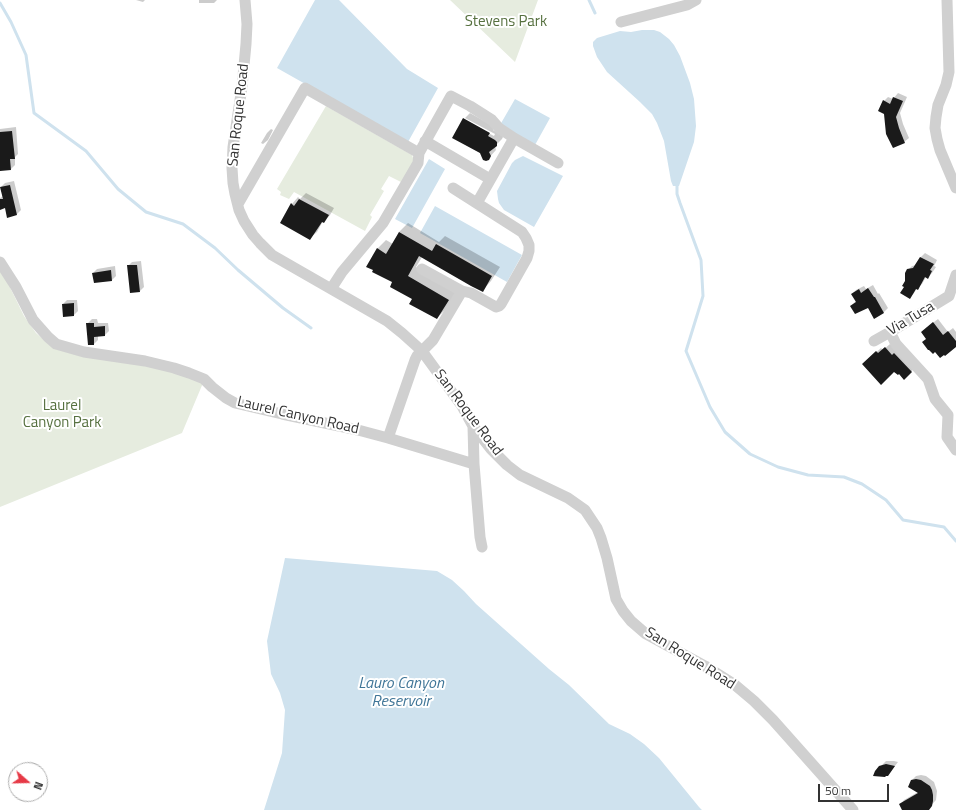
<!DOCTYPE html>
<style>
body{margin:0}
#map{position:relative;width:956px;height:810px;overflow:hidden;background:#fff;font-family:"Titillium Web",sans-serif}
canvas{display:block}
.north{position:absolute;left:8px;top:762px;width:40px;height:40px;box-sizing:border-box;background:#fff;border:1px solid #adadad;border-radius:50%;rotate:110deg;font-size:11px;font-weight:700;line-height:16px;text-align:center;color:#333}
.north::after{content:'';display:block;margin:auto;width:14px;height:18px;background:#e63946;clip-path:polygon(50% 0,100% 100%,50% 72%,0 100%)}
.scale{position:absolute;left:818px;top:784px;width:71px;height:18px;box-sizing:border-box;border:2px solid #333;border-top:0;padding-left:5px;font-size:12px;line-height:14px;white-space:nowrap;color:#333;-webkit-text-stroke:3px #fff;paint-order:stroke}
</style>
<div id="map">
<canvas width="956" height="810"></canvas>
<div class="north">N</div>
<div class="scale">50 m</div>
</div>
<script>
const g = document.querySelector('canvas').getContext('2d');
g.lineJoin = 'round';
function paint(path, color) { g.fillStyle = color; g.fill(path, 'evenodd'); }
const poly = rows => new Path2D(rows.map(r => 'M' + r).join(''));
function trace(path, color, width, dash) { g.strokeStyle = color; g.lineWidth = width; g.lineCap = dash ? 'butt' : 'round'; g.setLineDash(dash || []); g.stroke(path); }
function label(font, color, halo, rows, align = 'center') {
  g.font = font + ' "Titillium Web",sans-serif'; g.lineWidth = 4; g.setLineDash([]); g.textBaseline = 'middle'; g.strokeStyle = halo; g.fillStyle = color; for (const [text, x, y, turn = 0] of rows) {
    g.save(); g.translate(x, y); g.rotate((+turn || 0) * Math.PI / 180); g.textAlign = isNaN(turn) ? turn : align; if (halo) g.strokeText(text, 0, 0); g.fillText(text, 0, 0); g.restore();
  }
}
paint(poly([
 [450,0,538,0,515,62],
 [326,106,412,155,413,158,413,163,401,182,389,176,381,189,384,191,370,215,372,217,365,231,294,192,289,199,280,195,281,192,277,189],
 [0,267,24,316,36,333,43,339,155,366,203,383,182,433,0,507]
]), '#e6ecdf');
paint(poly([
 [315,0,339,0,407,69,438,88,408,142,277,68],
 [642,30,654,30,660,32,669,39,674,45,680,56,690,83,694,99,696,126,694,142,679,186,673,186,671,181,664,141,657,123,652,114,640,102,607,72,597,57,593,46,593,42,597,38,620,31,631,32],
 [515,99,550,118,535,145,500,125],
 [523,156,563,176,534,227,504,210,499,203,498,199,497,191,512,163,515,160],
 [429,159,445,169,412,228,395,219],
 [435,206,522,255,507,282,420,233],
 [285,558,437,571,452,580,464,591,476,604,549,669,569,685,609,724,630,734,644,744,659,758,699,807,702,810,264,810,282,753,285,710,280,693,271,674,267,641]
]), '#cfe2ee');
paint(poly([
 [136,0,145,0,143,2],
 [199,0,217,0,214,3,199,3],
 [898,93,907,97,900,113,903,124,909,138,904,142,884,101,888,97,893,99],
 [470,113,495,127,493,130,502,135,503,137,502,139,495,146,496,150,487,160,484,160,482,158,480,153,454,138,464,118,464,120,494,136,495,134,465,118],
 [16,127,18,154,15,157,15,165,11,169,0,170,0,129],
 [271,129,273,130,268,140,263,144,261,143,267,133],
 [14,181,21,210,17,214,8,216,6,207,0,209,0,198,3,196,1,187,5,183],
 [306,193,334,208,330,215,324,222,323,221,317,232,310,238,292,204,298,197,300,199],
 [408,223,439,242,445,236,500,267,491,281,483,290,422,257,416,267,457,291,446,309,437,318,393,282,377,249,386,240,393,244,399,232],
 [925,253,937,260,934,266,936,267,932,273,928,277,926,277,922,284,917,288,914,293,910,298,905,287,908,270,912,266,917,265,921,257],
 [141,261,144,287,140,291,128,266,132,262],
 [115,266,116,276,112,280,93,273,97,269],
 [873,285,878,294,879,293,888,308,884,312,875,318,868,307,851,306,856,301,852,294,856,290,864,286,866,289],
 [67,300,77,300,78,311,74,315,63,304],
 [92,319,97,319,98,323,108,323,109,331,105,335,98,335,98,340,94,344,87,324],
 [938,319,948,332,953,328,956,332,956,345,927,339,926,328],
 [890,344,916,367,904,378,899,373,894,370,863,364,881,348,883,350],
 [886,761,894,761,898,762,888,775,876,771],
 [921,775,926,776,934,782,937,791,936,800,927,810,904,810,900,805,904,800,918,792,912,780,916,776]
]), '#0003');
trace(poly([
 [589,0,595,13],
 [0,3,11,22,26,55,34,113,86,151,118,189,146,212,183,224,215,248,238,270,283,308,311,328],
 [677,183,677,194,680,203,701,260,703,296,686,351,710,407,725,432,750,454,778,467,808,475,844,477,862,484,886,500,903,520,944,527,956,541]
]), '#cfe2ee', 3);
paint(poly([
 [893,97,903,101,896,117,899,128,905,143,893,148,886,134,884,114,878,111,883,100,890,104],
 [463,118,490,133,488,136,495,140,497,142,497,146,489,152,491,156,489,160,486,161,483,160,480,153,452,138],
 [12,131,15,159,10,159,11,170,0,171,0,132],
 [10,185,17,215,7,218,5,208,0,210,0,199,3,199,0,187],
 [299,199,329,215,324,223,322,222,310,240,280,223,291,203,294,206],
 [399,232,432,251,436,244,492,276,483,292,471,286,419,256,408,276,449,300,437,319,409,304,412,299,390,287,392,282,372,272,373,270,366,267,377,248,386,254],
 [920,257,934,264,930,270,932,271,928,279,925,277,918,290,916,289,910,299,900,293,904,287,902,286,905,281,905,273,907,269,913,268],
 [127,265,137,265,140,292,130,293],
 [111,270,112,281,94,283,92,273],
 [868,288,874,297,875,297,884,313,874,319,868,308,855,314,850,306,856,302,851,294,859,289,861,293],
 [74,303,74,316,63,317,62,304],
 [933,322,943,335,948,331,956,341,956,347,945,356,944,355,940,358,935,352,933,354,929,350,928,350,922,342,926,339,921,332],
 [86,323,94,323,94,327,105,326,105,336,94,337,94,345,88,345],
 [885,347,892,355,894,353,912,372,904,380,899,374,898,375,894,372,881,385,862,364,876,351,878,353],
 [886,764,895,766,888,776,886,776,885,777,873,776,875,771,879,766],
 [916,779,921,780,930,786,932,790,933,795,933,801,932,806,929,810,902,810,899,804,918,793,908,787,911,780]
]), '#1a1a1a');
trace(poly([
 [245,0,247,24,246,44,242,87,233,147,232,168,233,183,235,194,239,210,244,221,253,235,260,243,272,255,387,321,402,333,422,351,462,406,473,426,491,449,507,465,520,475,568,498,585,510,597,528,601,538,607,558,616,599,623,611,631,621,646,634,705,666,735,685,754,701,773,720,853,810],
 [947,0,949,72,946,85,938,105,936,117,935,128,937,139,940,150,956,188],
 [621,22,687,5,696,0],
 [425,141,490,179],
 [419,153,451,96,470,106,492,120,499,128,514,138,558,163],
 [477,203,514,138],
 [238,204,305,88,419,153,418,163,383,223,342,272,331,289],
 [0,262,16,287,33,320,48,337,56,344,84,352,145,361,174,368,189,373,204,379,212,387,226,398,235,403,282,414,358,430,388,438],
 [422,269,462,291,471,293,496,307,499,306,501,304,527,258,529,251,529,245,526,238,522,232,453,188],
 [462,291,433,340,417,356,415,360,388,438,474,464],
 [890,332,896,344,928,379,935,399,948,415,947,437,956,450],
 [874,341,890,332,949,296,956,275],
 [473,426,474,464,480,537,482,547]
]), '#d0d0d0', 11);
label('15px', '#56703f', '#fff', [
 ["Stevens Park",506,22],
 ["Laurel",62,406],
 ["Canyon Park",62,423]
]);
label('15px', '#333', '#fff', [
 ["San Roque Road",239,115,-84],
 ["Via Tusa",911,319,-31],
 ["San Roque Road",468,413,53],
 ["Laurel Canyon Road",298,416,13],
 ["San Roque Road",690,659,32]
]);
label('italic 16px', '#3f7597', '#fff', [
 ["Lauro Canyon",401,684],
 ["Reservoir",401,702]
]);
</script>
